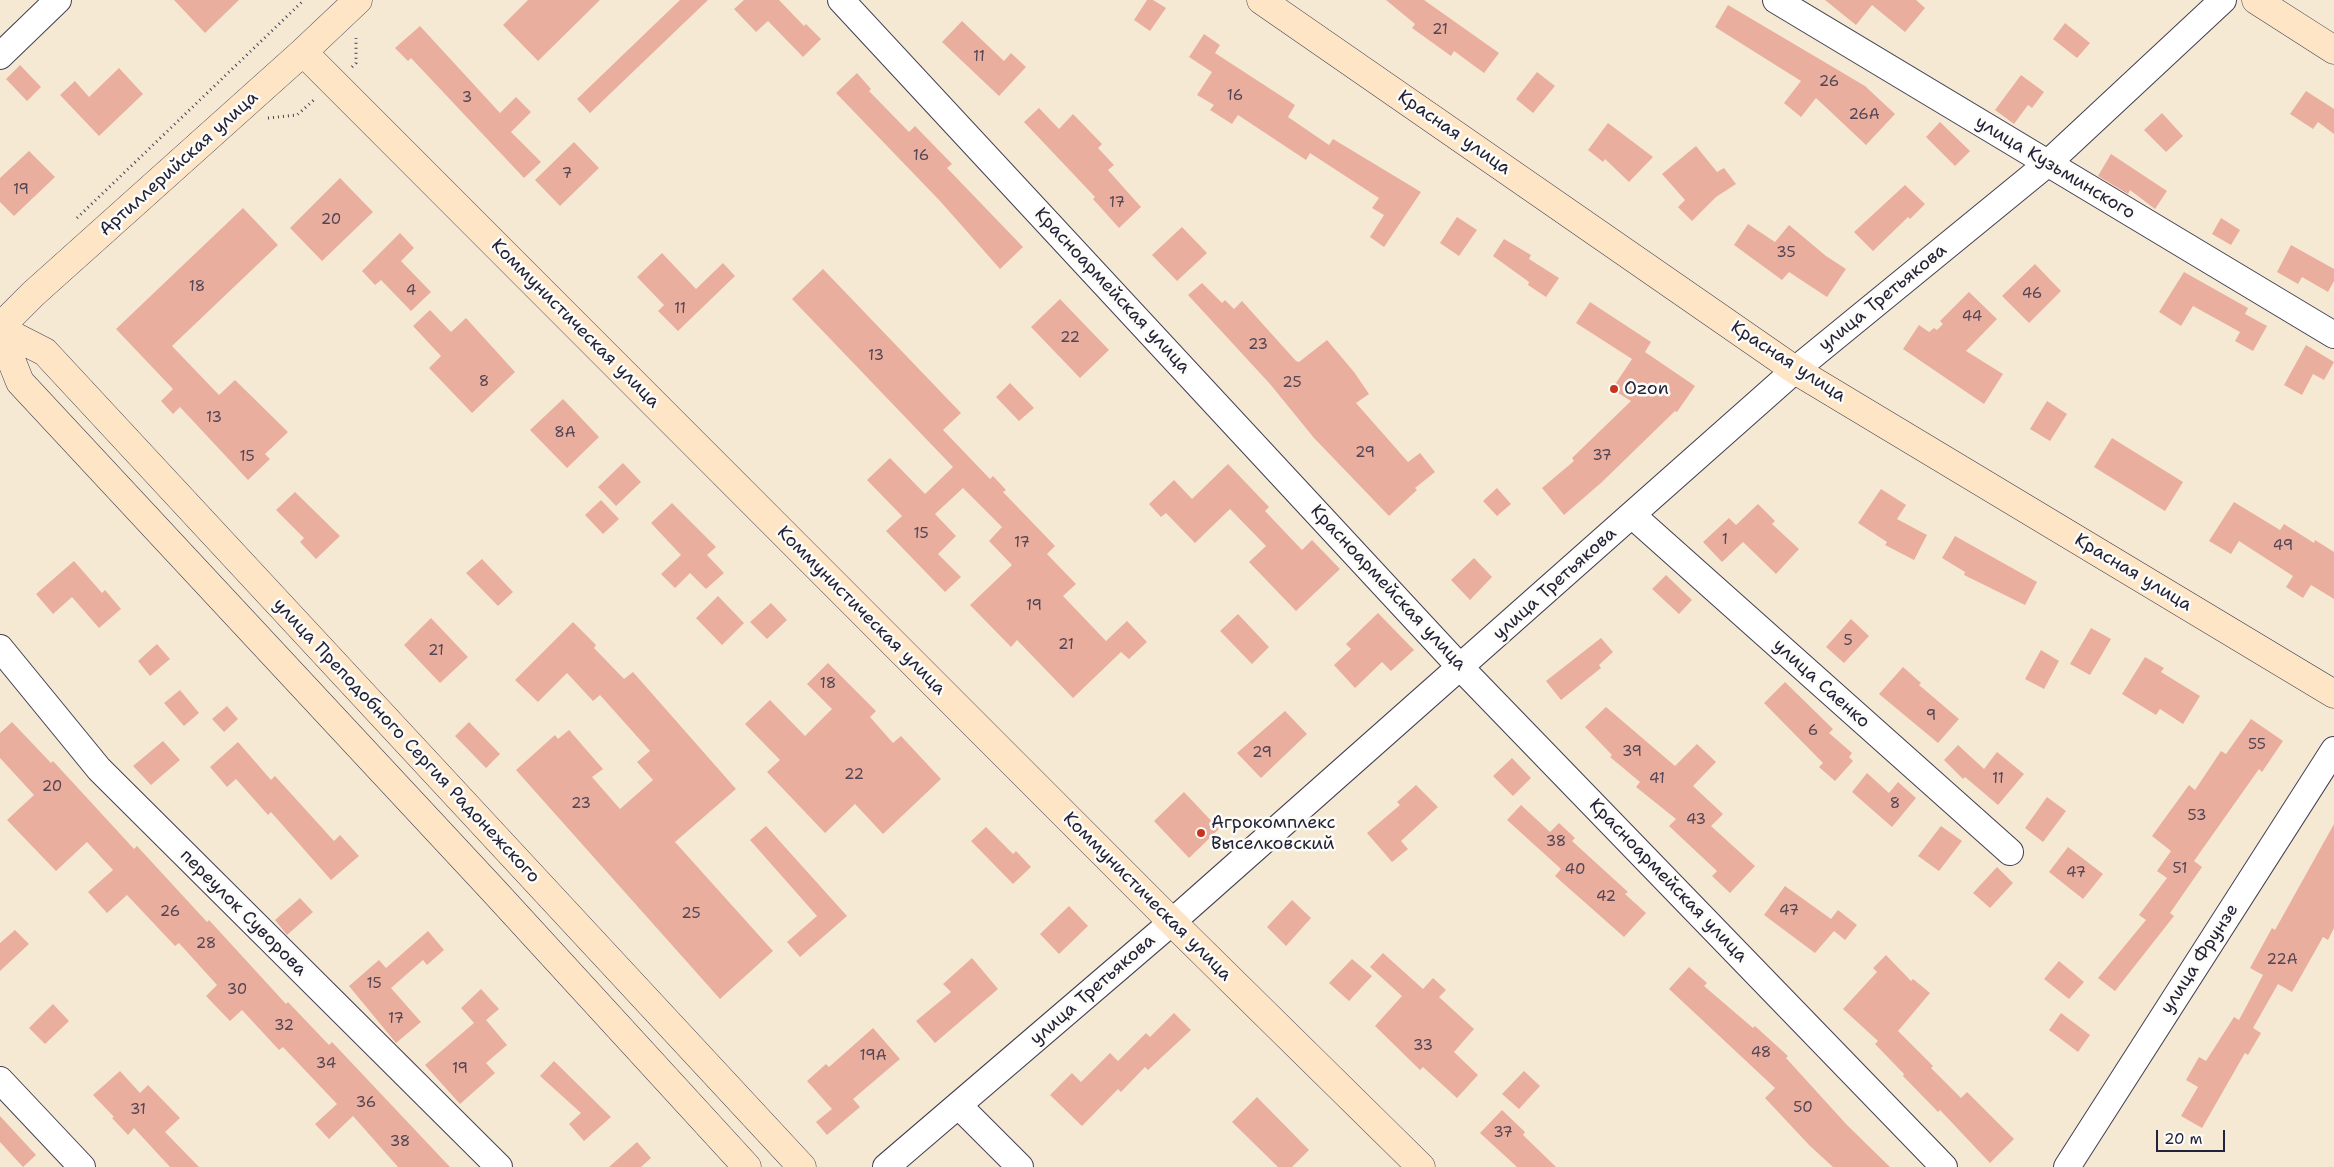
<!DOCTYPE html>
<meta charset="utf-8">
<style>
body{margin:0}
#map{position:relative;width:2334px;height:1167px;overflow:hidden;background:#f6e9d4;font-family:"Shantell Sans",sans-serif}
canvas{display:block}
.scale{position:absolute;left:2156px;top:1130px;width:69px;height:22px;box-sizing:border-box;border:2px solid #22223b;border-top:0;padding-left:6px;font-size:15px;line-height:18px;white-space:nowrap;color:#22223b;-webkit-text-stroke:4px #fdfcf7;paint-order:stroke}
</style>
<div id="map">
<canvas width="2334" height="1167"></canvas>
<div class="scale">20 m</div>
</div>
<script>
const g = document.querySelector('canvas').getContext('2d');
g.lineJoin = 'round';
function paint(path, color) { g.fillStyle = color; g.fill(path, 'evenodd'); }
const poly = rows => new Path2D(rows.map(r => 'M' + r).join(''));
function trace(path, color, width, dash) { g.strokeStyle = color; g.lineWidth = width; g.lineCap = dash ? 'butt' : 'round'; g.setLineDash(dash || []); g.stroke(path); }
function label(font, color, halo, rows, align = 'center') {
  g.font = font + ' "Shantell Sans",sans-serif'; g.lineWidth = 5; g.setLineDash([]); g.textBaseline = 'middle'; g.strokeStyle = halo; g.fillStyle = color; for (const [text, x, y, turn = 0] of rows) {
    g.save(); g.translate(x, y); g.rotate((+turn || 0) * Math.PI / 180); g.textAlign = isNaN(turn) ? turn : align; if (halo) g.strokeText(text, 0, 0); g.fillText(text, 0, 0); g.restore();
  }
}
paint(poly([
 [174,0,239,0,205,33],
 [528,0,600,0,538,61,503,25],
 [680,0,708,0,590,113,577,99],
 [744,0,779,0,804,26,806,24,821,39,803,57,768,21,756,32,734,9],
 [1147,0,1153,0,1166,8,1150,31,1134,20],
 [1386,0,1424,0,1499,53,1484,73,1454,51,1451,56,1412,28,1415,24],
 [1825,0,1916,0,1925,8,1905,32,1872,5,1856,25],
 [1728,5,1865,86,1895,114,1866,145,1816,98,1801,117,1784,103,1801,81,1715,27],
 [962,21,1004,61,1011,53,1026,67,999,96,942,42],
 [2065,23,2090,43,2077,58,2053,39],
 [420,26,500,113,516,97,531,112,511,132,541,162,524,178,411,58,408,61,395,48],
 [1204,34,1220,45,1215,53,1295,105,1288,117,1329,145,1333,139,1421,192,1384,247,1370,237,1384,215,1372,208,1379,198,1310,153,1306,160,1238,115,1232,124,1210,110,1214,105,1197,95,1212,72,1189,57],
 [20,65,41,87,27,101,6,79],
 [119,68,143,94,99,136,60,95,75,81,89,97],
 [1537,72,1555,86,1533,113,1516,99],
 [857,73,871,89,869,91,909,132,915,126,952,164,947,168,1023,247,1000,269,940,201,836,93],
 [2021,75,2044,92,2032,108,2028,105,2014,124,1995,110],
 [2306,91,2334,109,2334,134,2318,122,2313,129,2290,114],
 [1039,108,1059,129,1073,114,1102,144,1098,148,1114,165,1108,170,1141,207,1119,228,1093,199,1095,197,1024,122],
 [2162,113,2183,136,2166,152,2144,130],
 [1940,122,1970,151,1955,166,1926,137],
 [1608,123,1653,157,1629,182,1605,159,1603,162,1588,150],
 [574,142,599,168,560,206,535,180],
 [1696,146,1717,172,1724,168,1736,184,1716,197,1692,221,1678,207,1685,200,1662,174],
 [29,151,55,177,14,216,0,202,0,178],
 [2111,154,2167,191,2155,209,2130,190,2128,194,2098,176],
 [340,178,373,212,322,261,290,228],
 [1905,185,1925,204,1910,219,1908,217,1873,251,1854,232],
 [243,208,278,245,172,346,219,395,235,380,288,432,265,454,270,459,248,480,180,407,173,414,161,401,173,389,116,329],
 [1457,217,1477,230,1459,256,1440,243],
 [2221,218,2240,230,2231,245,2212,234],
 [1748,224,1775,242,1789,225,1826,256,1846,269,1827,297,1789,272,1782,280,1734,245],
 [1182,227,1207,253,1177,281,1152,255],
 [400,233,414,248,401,261,431,292,411,311,381,280,375,285,362,271],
 [1504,239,1531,255,1529,259,1559,278,1546,297,1528,285,1529,282,1493,256],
 [2291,245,2334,269,2334,281,2328,292,2302,277,2298,284,2277,272],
 [662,253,696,289,723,263,735,276,678,331,658,311,664,305,637,277],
 [2035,264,2061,291,2029,323,2002,296],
 [823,269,961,413,943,430,990,479,993,476,1006,490,1003,492,1055,546,1047,554,1076,584,1063,596,1106,641,1127,621,1147,642,1129,659,1121,652,1073,698,1017,640,1011,647,970,605,1012,565,989,541,1002,527,963,488,935,514,956,536,938,554,961,577,945,592,886,531,902,516,867,480,890,458,925,494,953,467,792,299],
 [2184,272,2248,308,2245,314,2267,326,2253,351,2235,341,2240,332,2193,306,2181,326,2159,312],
 [1202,283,1222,303,1225,300,1234,309,1242,301,1296,361,1299,362,1327,340,1354,372,1369,394,1356,403,1408,462,1420,453,1435,472,1415,488,1417,490,1389,516,1314,438,1270,384,1188,295],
 [1969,292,1997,319,1966,351,2003,374,1984,404,1903,349,1919,325,1929,332,1934,328,1937,330,1943,324,1940,321],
 [1060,299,1109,350,1080,378,1031,327],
 [1590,302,1651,342,1645,352,1695,386,1677,412,1675,411,1602,482,1564,515,1542,488,1574,461,1572,458,1631,401,1612,389,1632,359,1576,323],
 [430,310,451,332,466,318,515,372,472,413,429,368,441,356,413,326],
 [2306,345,2334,362,2324,380,2313,374,2302,395,2284,385],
 [1010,383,1034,408,1019,421,996,397],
 [563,399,599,437,567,468,530,430],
 [2047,401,2067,414,2050,441,2030,429],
 [2112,438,2183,482,2165,511,2094,467],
 [623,463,641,482,616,506,598,487],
 [1228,464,1269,507,1265,511,1302,550,1312,540,1340,569,1296,611,1249,562,1266,546,1230,509,1195,543,1166,513,1161,517,1149,504,1174,480,1192,499],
 [1497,488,1511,504,1497,516,1483,501],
 [1881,489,1906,505,1897,519,1927,535,1914,560,1885,545,1887,542,1858,523],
 [295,492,340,536,316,559,300,542,304,538,276,510],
 [601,500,619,519,603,534,585,515],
 [2234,502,2280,530,2284,524,2314,543,2315,540,2334,552,2334,599,2311,585,2303,598,2286,587,2293,576,2239,541,2231,554,2209,541],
 [672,503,716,547,707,555,724,573,706,589,690,573,675,588,661,574,681,555,651,523],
 [1758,504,1775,521,1772,524,1799,549,1776,574,1743,542,1722,562,1703,542,1729,518,1736,525],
 [1955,536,2037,582,2025,605,1964,575,1965,572,1942,558],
 [1474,558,1492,577,1470,600,1451,580],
 [482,559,513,592,498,606,466,573],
 [74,561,102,593,105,590,121,609,99,628,72,597,53,614,36,594],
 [1666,575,1692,600,1679,614,1652,589],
 [718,596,744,623,722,645,696,618],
 [771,603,787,620,767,639,750,622],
 [1378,613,1414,650,1391,671,1382,662,1355,688,1334,665,1351,649,1346,644],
 [1238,614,1269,647,1252,664,1220,631],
 [431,618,468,657,440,683,404,645],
 [1851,619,1869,636,1844,663,1826,647],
 [573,622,596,645,594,648,624,679,633,672,736,789,675,842,773,951,720,999,516,770,555,735,558,739,569,730,603,769,592,777,620,809,653,780,637,762,650,751,600,695,593,701,567,673,538,702,515,680],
 [2091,628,2111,639,2090,675,2070,664],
 [1601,638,1613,652,1599,665,1601,668,1561,700,1546,681],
 [157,644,170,659,150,676,138,661],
 [2041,650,2059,661,2044,689,2025,679],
 [2145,657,2164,668,2161,672,2200,696,2183,724,2160,709,2156,715,2122,694],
 [828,663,876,711,870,717,893,743,901,736,941,779,883,834,855,804,825,833,767,772,780,760,745,724,770,700,805,736,832,709,807,684],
 [1903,667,1921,683,1919,685,1959,719,1938,743,1879,694],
 [1785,682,1833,729,1829,733,1852,753,1849,757,1853,761,1835,781,1819,767,1823,763,1764,703],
 [180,690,199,713,184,726,164,703],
 [227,706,238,719,224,732,212,719],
 [1606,707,1675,766,1697,744,1716,762,1693,786,1723,814,1711,826,1755,866,1730,893,1712,876,1717,871,1669,826,1676,819,1636,787,1640,782,1610,757,1612,755,1585,727],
 [1285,711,1307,734,1261,778,1237,753],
 [2251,719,2283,741,2262,772,2259,769,2194,861,2202,867,2170,913,2174,916,2115,991,2098,978,2146,920,2139,915,2167,878,2157,871,2171,851,2152,836,2189,785,2195,790,2221,751,2226,754],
 [12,722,51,763,53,761,134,849,137,846,207,922,209,920,286,1004,288,1002,329,1045,332,1042,450,1167,398,1167,353,1116,329,1139,315,1124,337,1104,283,1047,279,1050,242,1010,230,1021,206,996,217,985,179,943,175,946,127,895,107,913,88,892,113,870,87,842,56,871,7,820,34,795,0,758,0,733],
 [469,722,500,754,486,768,455,736],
 [163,741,180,760,151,785,133,766],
 [238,742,271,780,275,776,334,841,340,835,359,856,331,880,271,812,268,815,236,779,227,787,210,767],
 [1958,745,1984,769,1997,752,2024,774,1998,805,1965,777,1963,779,1944,760],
 [1512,758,1531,778,1513,796,1493,776],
 [1867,773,1889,793,1898,782,1916,798,1892,827,1852,792],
 [1416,785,1438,807,1401,841,1408,849,1392,862,1367,833,1400,805,1397,802],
 [1184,792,1219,829,1189,858,1154,821],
 [2047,797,2066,811,2043,842,2025,828],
 [1521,805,1550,832,1559,823,1575,838,1572,841,1628,892,1625,894,1646,913,1624,937,1555,876,1561,869,1507,820],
 [2334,824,2334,928,2328,940,2323,937,2292,992,2278,984,2253,1028,2261,1033,2248,1055,2245,1053,2202,1128,2181,1116,2198,1087,2186,1080,2199,1057,2206,1061,2234,1017,2239,1020,2263,975,2250,968,2272,928,2275,930],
 [766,826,847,916,800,957,787,942,817,916,750,840],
 [1941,826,1962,841,1939,871,1918,856],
 [986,827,1013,854,1016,851,1031,867,1013,884,971,841],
 [2068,847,2103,874,2083,899,2049,872],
 [1997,867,2013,883,1990,908,1973,893],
 [1785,886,1831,919,1838,910,1857,925,1845,940,1834,931,1815,953,1764,915],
 [300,898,313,912,287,935,275,920],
 [1292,900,1311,918,1286,946,1267,927],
 [1069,906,1088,926,1059,954,1040,934],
 [15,930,29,944,0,971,0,943],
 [428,931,444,950,427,965,423,960,391,988,421,1022,396,1043,349,986,379,960,386,968],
 [1383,953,1423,989,1433,978,1446,990,1439,997,1474,1029,1454,1052,1478,1075,1457,1098,1423,1067,1420,1070,1375,1026,1402,996,1370,967],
 [1886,955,1911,981,1913,979,1930,993,1898,1031,1933,1066,1931,1068,1961,1098,1967,1092,2014,1139,1990,1163,1940,1110,1938,1112,1903,1076,1904,1074,1875,1044,1878,1041,1843,1009,1877,972,1873,968],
 [972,958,998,989,935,1043,916,1021,951,992,943,984],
 [1352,959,1372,976,1349,1001,1329,983],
 [2059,961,2084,982,2069,999,2044,979],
 [1689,967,1707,983,1704,986,1753,1028,1755,1026,1788,1056,1786,1058,1847,1125,1890,1167,1833,1167,1810,1146,1765,1098,1775,1088,1669,989],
 [481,989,499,1009,486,1020,507,1045,486,1063,495,1073,460,1104,425,1065,474,1023,461,1008],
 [53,1004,69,1021,45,1044,29,1028],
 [1174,1013,1191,1030,1148,1070,1145,1067,1121,1092,1118,1089,1082,1126,1050,1095,1072,1073,1081,1082,1110,1053,1118,1061,1146,1033,1150,1037],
 [2061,1013,2090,1035,2078,1052,2049,1030],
 [873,1028,900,1059,853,1099,860,1107,827,1135,816,1122,832,1109,807,1081,826,1064,829,1067],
 [554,1061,611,1117,584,1141,569,1124,581,1113,540,1076],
 [120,1071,140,1093,148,1085,180,1118,165,1132,199,1167,170,1167,134,1128,128,1135,112,1118,114,1117,93,1095],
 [1524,1071,1540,1086,1519,1109,1502,1094],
 [1257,1097,1309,1150,1292,1167,1278,1167,1232,1122],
 [1502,1110,1525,1132,1523,1135,1556,1167,1517,1167,1480,1133],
 [0,1116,36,1155,23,1167,0,1142],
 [637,1142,651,1158,641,1167,609,1167]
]), '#e9ae9e');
const street = poly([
 [841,0,1461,668,1944,1167],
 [1776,0,2334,335],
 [0,56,58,0],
 [1632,515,2010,852],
 [0,648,99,769,499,1167],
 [0,1080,82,1167],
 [959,1106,1020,1167],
 [886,1167,1172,922,1795,370,2047,164,2223,0],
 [2067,1167,2334,750]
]);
const secondary = poly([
 [1261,0,1795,370,2334,694],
 [2256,0,2334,50],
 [303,52,1172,922,1421,1167],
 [0,327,33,294,303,52,358,0],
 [0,329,45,352,802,1167],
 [0,332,20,382,494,891,747,1167]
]);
trace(street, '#424052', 28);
trace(secondary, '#424052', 29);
trace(poly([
 [352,67,356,63,356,38],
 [268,118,297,115,315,99],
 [77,218,304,0]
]), '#424052', 3, [1, 4]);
trace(street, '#fff', 26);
trace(secondary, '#fde5c5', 28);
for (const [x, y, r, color] of [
 [1614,389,5,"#c8321e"],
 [1201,833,5,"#c8321e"]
]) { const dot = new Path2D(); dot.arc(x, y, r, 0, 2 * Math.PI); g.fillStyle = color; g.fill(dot); trace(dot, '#fdfcf7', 2); }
label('15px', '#544554', null, [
 ["21",1440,30],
 ["11",979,57],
 ["26",1829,82],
 ["16",1235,96],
 ["3",467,98],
 ["26А",1864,115],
 ["16",921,156],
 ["7",567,174],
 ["19",21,190],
 ["17",1117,203],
 ["20",331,220],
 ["35",1786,253],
 ["18",197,287],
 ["4",411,291],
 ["46",2032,294],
 ["11",680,309],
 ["44",1972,317],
 ["22",1070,338],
 ["23",1258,345],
 ["13",876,356],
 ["8",484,382],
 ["25",1292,383],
 ["13",214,418],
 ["8А",565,433],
 ["29",1365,453],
 ["37",1602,456],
 ["15",247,457],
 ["15",921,534],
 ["1",1725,540],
 ["17",1022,543],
 ["49",2283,546],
 ["19",1034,606],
 ["5",1848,641],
 ["21",1066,645],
 ["21",436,651],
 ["18",828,684],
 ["9",1931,716],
 ["6",1813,731],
 ["55",2257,745],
 ["39",1632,752],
 ["29",1262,753],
 ["22",854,775],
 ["41",1657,779],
 ["11",1998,779],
 ["20",52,787],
 ["23",581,804],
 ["8",1895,804],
 ["53",2197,816],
 ["43",1696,820],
 ["38",1556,842],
 ["51",2180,869],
 ["40",1575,870],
 ["47",2076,873],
 ["42",1606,897],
 ["47",1789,911],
 ["26",170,912],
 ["25",691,914],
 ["28",206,944],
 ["22А",2282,960],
 ["15",374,984],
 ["30",237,990],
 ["17",396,1019],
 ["32",284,1026],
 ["33",1423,1046],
 ["48",1761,1053],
 ["19А",873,1056],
 ["34",326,1064],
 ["19",460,1069],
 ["36",366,1103],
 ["50",1803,1108],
 ["31",138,1110],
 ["37",1503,1133],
 ["38",400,1142]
]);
label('18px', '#22223b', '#fdfcf7', [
 ["Красная улица",1454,133,35],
 ["Артиллерийская улица",179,164,-42],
 ["улица Кузьминского",2055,168,31],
 ["Красноармейская улица",1112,291,47],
 ["улица Третьякова",1883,298,-39],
 ["Коммунистическая улица",575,324,45],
 ["Красная улица",1788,362,33],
 ["Красная улица",2133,573,31],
 ["улица Третьякова",1555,584,-42],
 ["Красноармейская улица",1388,588,47],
 ["Коммунистическая улица",861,611,45],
 ["улица Саенко",1821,684,42],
 ["улица Преподобного Сергия Радонежского",406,741,47],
 ["Красноармейская улица",1668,881,46],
 ["Коммунистическая улица",1147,897,45],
 ["переулок Суворова",243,913,45],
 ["улица Фрунзе",2200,959,-57],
 ["улица Третьякова",1093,990,-41]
]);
label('18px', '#22223b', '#fdfcf7', [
 ["Ozon",1624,389],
 ["Агрокомплекс",1211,823],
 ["Выселковский",1211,844]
], 'left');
</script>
